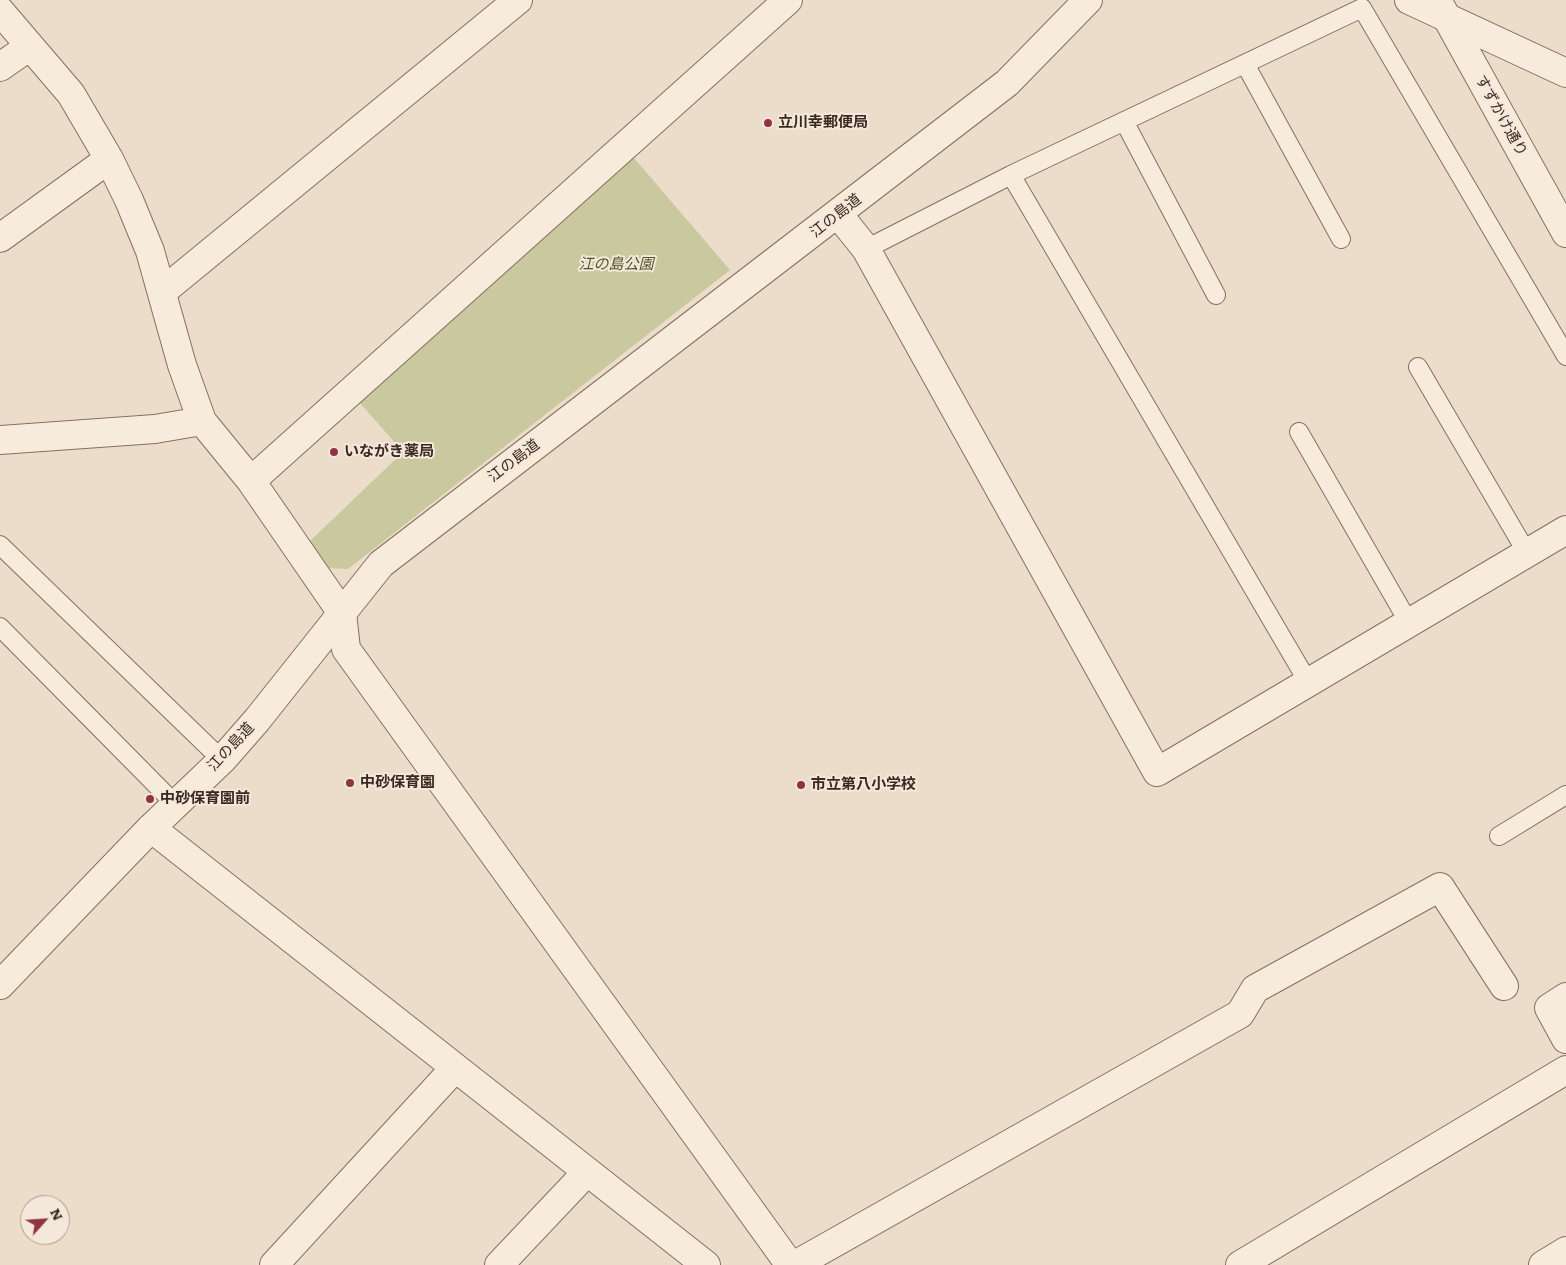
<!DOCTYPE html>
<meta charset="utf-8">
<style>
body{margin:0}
#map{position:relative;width:1566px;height:1265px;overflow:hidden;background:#ecddca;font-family:Literata,serif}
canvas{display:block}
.north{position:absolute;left:20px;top:1195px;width:50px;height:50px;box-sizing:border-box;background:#f3e8d9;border:1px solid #a99c90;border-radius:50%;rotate:64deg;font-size:14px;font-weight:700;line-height:20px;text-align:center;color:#392922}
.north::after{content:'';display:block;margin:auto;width:18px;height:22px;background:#913442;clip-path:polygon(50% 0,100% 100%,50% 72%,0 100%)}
</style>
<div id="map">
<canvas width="1566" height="1265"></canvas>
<div class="north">N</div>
</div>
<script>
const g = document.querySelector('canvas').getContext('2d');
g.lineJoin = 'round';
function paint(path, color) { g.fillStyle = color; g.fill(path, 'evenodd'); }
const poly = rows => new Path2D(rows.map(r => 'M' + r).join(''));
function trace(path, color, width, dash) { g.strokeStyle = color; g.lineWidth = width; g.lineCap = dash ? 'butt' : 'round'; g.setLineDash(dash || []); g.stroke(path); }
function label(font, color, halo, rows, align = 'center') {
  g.font = font + ' Literata,"Noto Sans JP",serif'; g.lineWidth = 4; g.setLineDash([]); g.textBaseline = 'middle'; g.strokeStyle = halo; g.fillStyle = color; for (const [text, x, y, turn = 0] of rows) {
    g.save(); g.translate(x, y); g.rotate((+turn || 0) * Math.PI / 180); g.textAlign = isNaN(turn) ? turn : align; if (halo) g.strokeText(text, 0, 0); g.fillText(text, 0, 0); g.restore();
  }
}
paint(poly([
 [628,151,730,270,348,569,326,568,308,543,403,452,360,403]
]), '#c9c89e');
const service = poly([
 [1245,64,1341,239],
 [1124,121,1216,295],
 [1011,175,1308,682],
 [866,249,1011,175,1362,8,1566,356],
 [1418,367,1527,553],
 [1299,432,1409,623],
 [0,545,222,760],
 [0,627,175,804],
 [1499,836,1566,795]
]);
const minor = poly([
 [1409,0,1566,73],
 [0,11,71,94,109,159,129,200,150,251,182,365,202,421,251,481,342,613,346,649,790,1265],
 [0,67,30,46],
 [838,214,866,249,1157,772,1566,530],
 [0,238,109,159],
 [162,292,518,0],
 [0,440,155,429,202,421],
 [251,481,788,0],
 [151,828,706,1265],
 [1566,997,1549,1008,1566,1039],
 [274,1265,454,1069],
 [499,1265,587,1172],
 [795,1265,1240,1014,1255,989,1440,887,1504,986],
 [1240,1265,1566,1070],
 [1543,1265,1566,1251]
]);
const tertiary = poly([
 [1437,0,1566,233],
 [0,985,151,828,222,760,257,720,381,564,1007,83,1088,0]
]);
trace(service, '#876f5f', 20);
trace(minor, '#876f5f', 30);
trace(tertiary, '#876f5f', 30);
trace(service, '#f7ebdc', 18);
trace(minor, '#f7ebdc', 28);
trace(tertiary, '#f7ebdc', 28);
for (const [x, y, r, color] of [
 [768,123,5,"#913442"],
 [334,452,5,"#913442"],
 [350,783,5,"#913442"],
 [801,785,5,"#913442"],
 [150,799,5,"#913442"]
]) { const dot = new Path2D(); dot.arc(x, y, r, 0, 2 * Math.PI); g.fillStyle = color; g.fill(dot); trace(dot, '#f3e8d9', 2); }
label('15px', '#392922', '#f3e8d9', [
 ["すずかけ通り",1501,116,61],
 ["江の島道",836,216,-38],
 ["江の島道",514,461,-37],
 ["江の島道",231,747,-47]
]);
label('bold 15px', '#392922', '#f3e8d9', [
 ["立川幸郵便局",778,123],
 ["いながき薬局",344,452],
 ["中砂保育園",360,783],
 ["市立第八小学校",811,785],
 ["中砂保育園前",160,799]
], 'left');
label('italic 15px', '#4f532a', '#f3e8d9', [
 ["江の島公園",616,265]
]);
</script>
